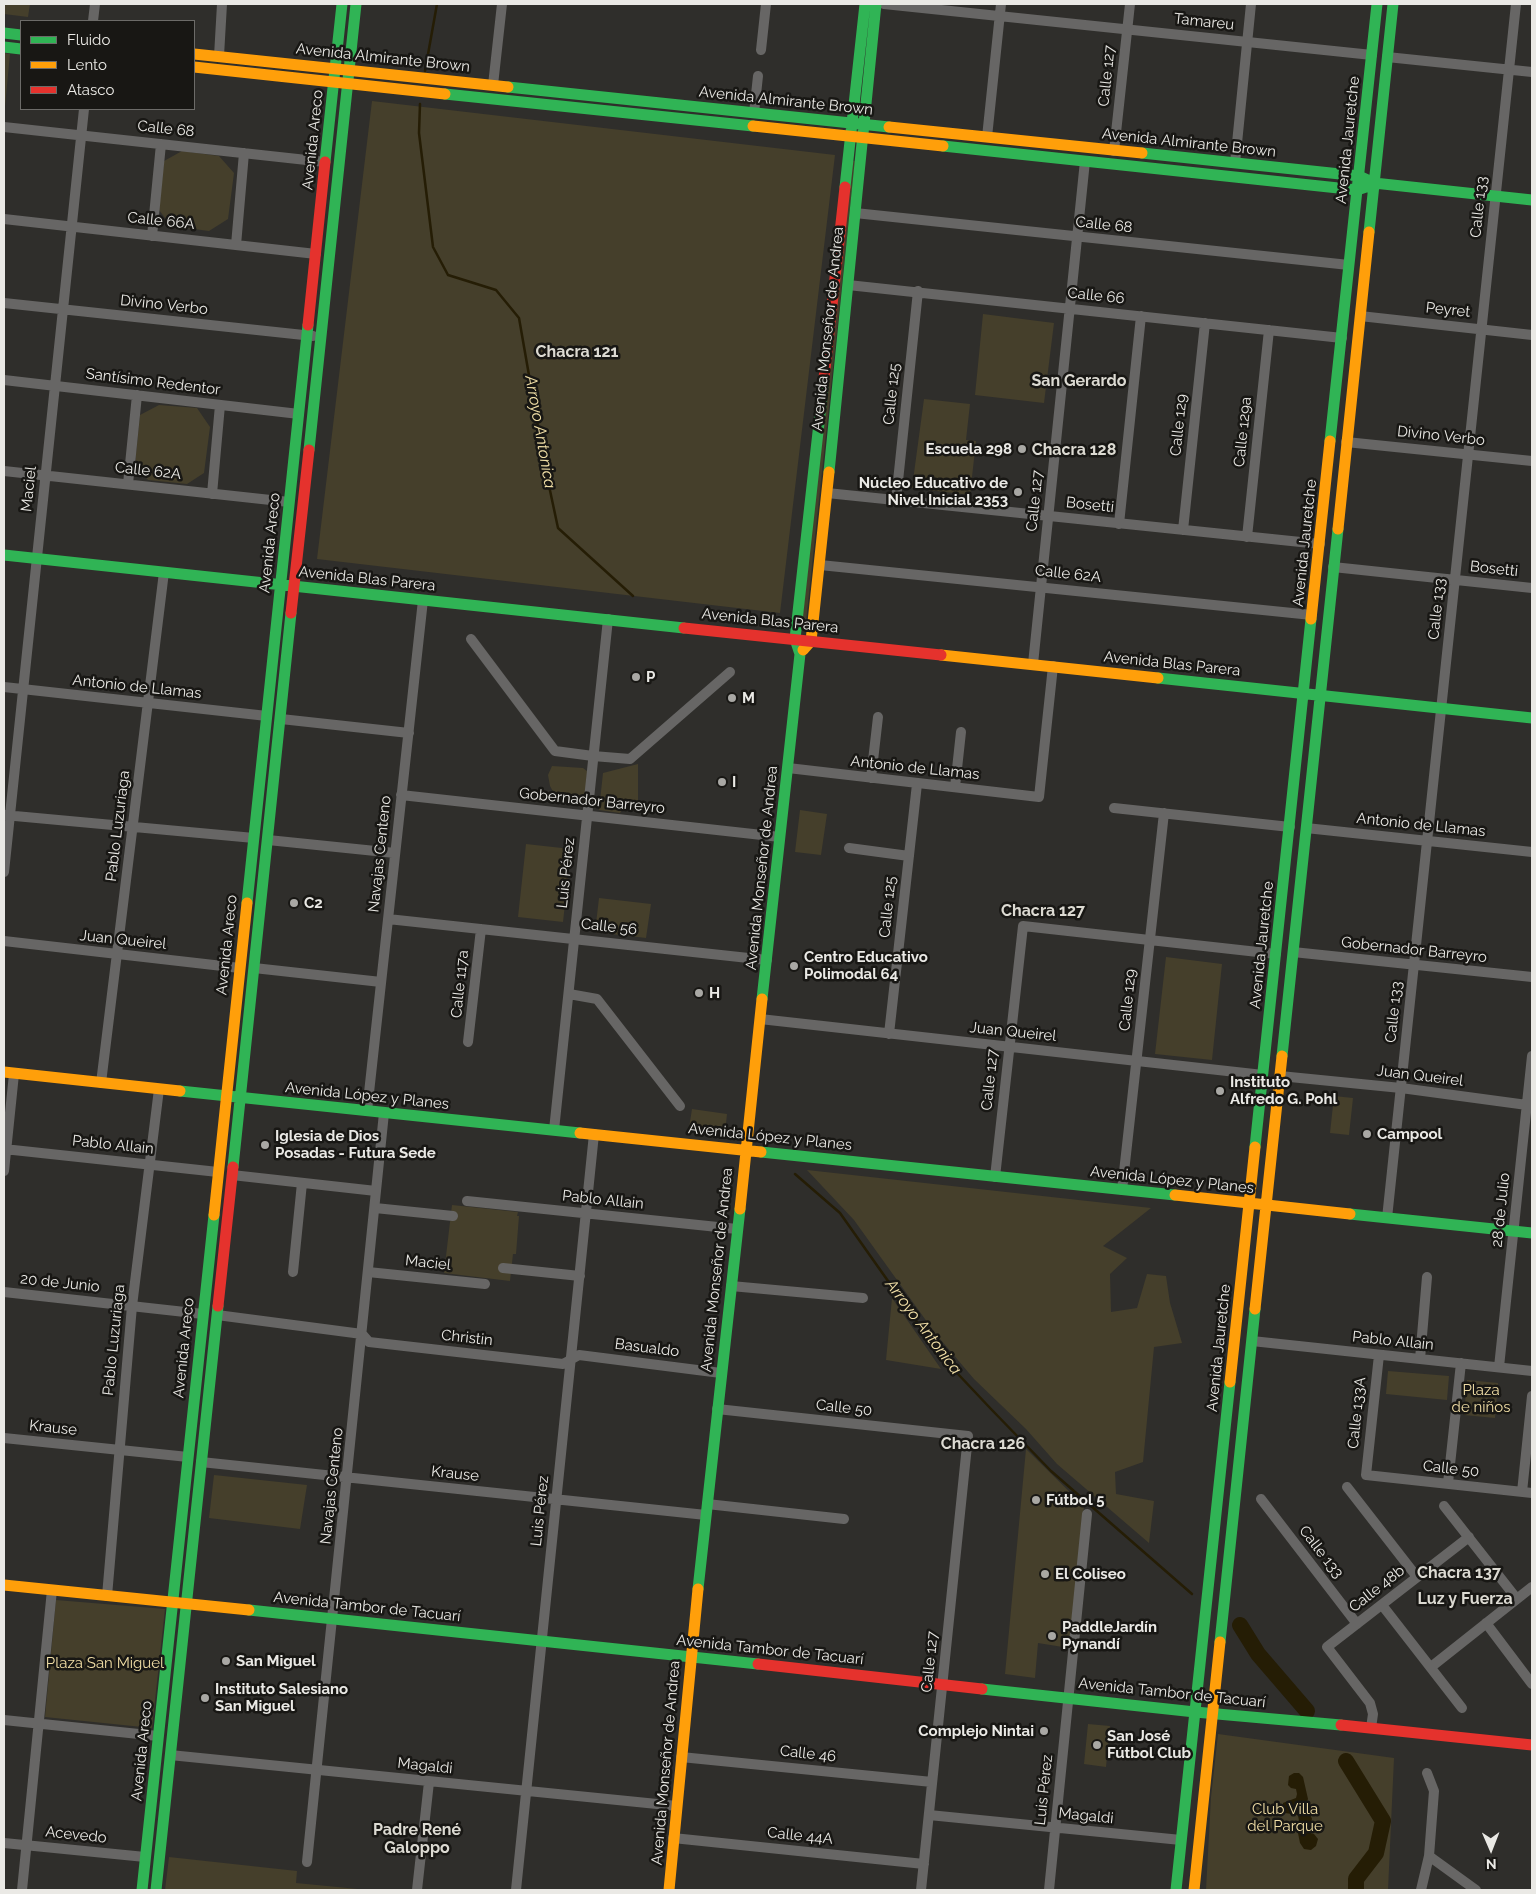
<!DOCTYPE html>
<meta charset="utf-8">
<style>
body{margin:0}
#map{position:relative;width:1536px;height:1894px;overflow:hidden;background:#2f2e2b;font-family:Raleway,sans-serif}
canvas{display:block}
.frame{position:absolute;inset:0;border:5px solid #eae9e5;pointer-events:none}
.legend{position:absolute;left:20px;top:20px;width:175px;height:90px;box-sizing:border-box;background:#181714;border:1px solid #6c6b68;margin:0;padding:6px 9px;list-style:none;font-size:15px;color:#eae9e5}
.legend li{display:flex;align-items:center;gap:10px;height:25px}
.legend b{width:25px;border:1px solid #6c6b68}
.north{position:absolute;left:1466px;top:1824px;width:50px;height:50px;-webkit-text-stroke:4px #181714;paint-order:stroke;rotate:179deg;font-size:14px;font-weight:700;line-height:20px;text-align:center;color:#eae9e5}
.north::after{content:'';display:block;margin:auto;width:18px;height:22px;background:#eae9e5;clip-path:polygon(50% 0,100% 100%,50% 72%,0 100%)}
</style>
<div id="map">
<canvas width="1536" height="1894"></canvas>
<div class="frame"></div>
<ul class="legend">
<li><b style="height:6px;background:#30b455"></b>Fluido</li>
<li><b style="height:6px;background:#ff9f0a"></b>Lento</li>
<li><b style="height:6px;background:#e5322d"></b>Atasco</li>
</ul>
<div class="north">N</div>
</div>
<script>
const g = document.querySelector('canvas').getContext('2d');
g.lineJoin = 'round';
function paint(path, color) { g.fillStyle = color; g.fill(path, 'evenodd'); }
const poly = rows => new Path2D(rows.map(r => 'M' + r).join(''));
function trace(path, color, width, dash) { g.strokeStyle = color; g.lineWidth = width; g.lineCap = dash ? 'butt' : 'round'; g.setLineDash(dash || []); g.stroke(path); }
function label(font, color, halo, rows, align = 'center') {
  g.font = font + ' Raleway,sans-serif'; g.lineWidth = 5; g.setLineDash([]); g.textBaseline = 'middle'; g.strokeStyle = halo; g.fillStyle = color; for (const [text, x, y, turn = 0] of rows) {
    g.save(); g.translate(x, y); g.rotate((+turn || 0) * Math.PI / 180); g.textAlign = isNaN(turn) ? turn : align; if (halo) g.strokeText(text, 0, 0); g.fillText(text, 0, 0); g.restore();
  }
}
paint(poly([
 [4,4,30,4,28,17,4,14],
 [4,53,10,54,4,117],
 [372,101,835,155,780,613,317,559],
 [182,151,219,156,234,173,228,219,209,231,171,226,159,210,164,161],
 [851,161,855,161,806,622,802,622],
 [983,314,1054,323,1044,403,975,395],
 [924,399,970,404,966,440,976,441,970,495,912,488],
 [159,405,197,408,210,427,204,473,187,484,148,480,135,464,140,415],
 [638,764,638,803,626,803,620,813,599,810,603,773],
 [552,766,583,768,587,771,586,801,581,805,559,803,550,786,548,775],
 [800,810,827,814,821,855,795,852],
 [526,844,571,849,563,922,518,917],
 [599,898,651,904,646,938,595,932],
 [1166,957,1222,964,1212,1060,1155,1054],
 [1334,1096,1353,1098,1349,1135,1330,1133],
 [692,1109,727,1114,725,1133,689,1128],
 [807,1170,1151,1208,1103,1246,1127,1258,1110,1274,1111,1312,1137,1308,1147,1274,1166,1276,1170,1303,1182,1343,1154,1347,1143,1462,1115,1472,1116,1494,1154,1501,1149,1543,1057,1464,1026,1429,974,1379,935,1333,854,1220],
 [452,1205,518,1212,517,1216,519,1216,516,1254,513,1254,510,1281,444,1273],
 [892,1298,941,1369,886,1360],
 [1388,1371,1449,1376,1447,1400,1386,1394],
 [1467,1380,1498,1383,1495,1418,1464,1415],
 [1026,1449,1084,1506,1069,1648,1038,1643,1035,1678,1005,1674],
 [214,1475,307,1485,300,1529,209,1518],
 [56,1600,165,1609,152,1728,45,1717],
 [1088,1724,1110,1726,1106,1767,1084,1764],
 [1218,1734,1394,1758,1388,1890,1206,1890,1211,1797],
 [169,1857,297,1871,296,1883,368,1890,165,1890]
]), '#453f2b');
paint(poly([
 [1294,1773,1299,1773,1303,1777,1308,1799,1306,1804,1312,1819,1307,1832,1314,1834,1318,1839,1316,1846,1311,1850,1304,1849,1300,1843,1297,1828,1299,1821,1298,1815,1285,1813,1283,1808,1283,1803,1296,1798,1297,1794,1296,1789,1291,1788,1288,1785,1289,1776]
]), '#251d05');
trace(poly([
 [425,71,437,4],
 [420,104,419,133,433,247,448,275,496,290,519,318,545,467,558,528,633,596],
 [795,1174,840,1213,941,1356,991,1409,1051,1471,1192,1594]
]), '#251d05', 2.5);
trace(poly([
 [1240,1625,1258,1654,1307,1711],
 [1346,1761,1383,1821,1376,1853,1356,1879,1356,1890]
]), '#251d05', 16);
trace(poly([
 [884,4,1372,55],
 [93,21,95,4],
 [761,50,766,4],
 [219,56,222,4],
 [1387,57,1532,72],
 [493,85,502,4],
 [754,113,758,76],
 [4,127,325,162],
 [987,137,1001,4],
 [1114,151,1130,4],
 [1235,163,1251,4],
 [855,213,1349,265],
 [4,219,316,254],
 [152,236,161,144],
 [236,245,244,153],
 [848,285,1342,338],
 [4,303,313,336],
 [1360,316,1532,335],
 [4,380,299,414],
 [1346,442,1532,461],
 [4,471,289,502],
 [128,484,137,395],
 [827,493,1320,544],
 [212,494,220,405],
 [896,500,918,291],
 [1119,524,1141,316],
 [1183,530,1205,323],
 [1247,537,1269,330],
 [820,565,1312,615],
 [1333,567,1532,588],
 [471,639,555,751,593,756,630,759,730,672],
 [1033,664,1085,161],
 [4,687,267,716],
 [281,719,409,733],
 [788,768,1039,797,1053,666],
 [871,778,878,717],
 [955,787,961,732],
 [401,795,780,837],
 [1114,808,1290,827],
 [4,815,254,838],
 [1306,828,1532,852],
 [268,840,395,853],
 [849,848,909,856],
 [4,872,84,109],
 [388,919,767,960],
 [4,941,240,968],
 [1293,952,1532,977],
 [254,968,381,982],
 [569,994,597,999,680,1106],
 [760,1019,1263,1075],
 [889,1034,917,784],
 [468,1042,481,929],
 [1280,1076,1401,1088,1527,1105],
 [101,1083,164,572],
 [367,1111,423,600],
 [554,1130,608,619],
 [4,1149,218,1172],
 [4,1171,14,1074],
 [232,1175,376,1191],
 [995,1177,1023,926,1276,954],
 [1122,1190,1164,813],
 [467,1201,737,1229],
 [375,1208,453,1216],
 [1387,1218,1516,4],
 [503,1268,580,1276],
 [293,1272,302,1183],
 [368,1272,485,1284],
 [731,1286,863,1298],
 [4,1292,203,1314],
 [217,1315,362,1334],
 [362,1334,369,1342,563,1364,579,1355,721,1373],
 [1252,1341,1532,1371],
 [1379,1355,1366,1475,1532,1493],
 [1420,1359,1427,1277],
 [1499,1367,1532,1056],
 [717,1409,968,1436,921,1890],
 [4,1438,188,1457],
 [201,1462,706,1515],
 [1448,1483,1461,1363],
 [1347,1487,1417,1577],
 [1522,1492,1532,1396],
 [1261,1499,1357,1624],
 [707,1504,844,1519],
 [1444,1506,1517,1599],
 [107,1596,132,1306,159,1089],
 [1382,1605,1462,1708],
 [1486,1623,1532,1684],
 [1431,1667,1532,1587],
 [4,1720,158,1736],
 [1371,1728,1373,1714,1370,1703,1327,1647,1469,1537],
 [170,1755,677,1806],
 [681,1757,932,1782],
 [1427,1773,1434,1791,1429,1856,1476,1890],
 [929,1815,1181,1840],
 [673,1838,924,1864],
 [4,1843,145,1857],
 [307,1862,384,1113],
 [22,1890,52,1590],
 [417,1890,429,1782],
 [516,1890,594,1134],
 [1049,1890,1087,1514],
 [1421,1890,1429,1856]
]), '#676665', 10);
trace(poly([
 [4,33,21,35],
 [4,47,21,49],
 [508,87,889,127],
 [445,94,753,126],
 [943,146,1357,190,1366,187],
 [1142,153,1359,176,1374,183,1532,200],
 [325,162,342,4],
 [845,187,865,4],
 [1369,232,1393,4],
 [1330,441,1377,4],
 [309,450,356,4],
 [829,472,876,4],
 [4,555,684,628],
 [1158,678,1532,718],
 [247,903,308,325],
 [762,999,800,654,795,639,824,378],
 [1282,1056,1338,529],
 [180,1091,580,1133],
 [1255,1147,1311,619],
 [761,1152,1175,1195],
 [233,1167,291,613],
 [1350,1214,1532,1233],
 [698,1589,740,1209],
 [249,1610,758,1664],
 [1220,1642,1255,1309],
 [982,1689,1195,1712,1341,1725],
 [142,1890,214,1215],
 [156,1890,218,1306],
 [1176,1890,1230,1382]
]), '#30b455', 11);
trace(poly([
 [194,54,508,87],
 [194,67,445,94],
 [753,126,943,146],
 [889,127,1142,153],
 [1338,529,1369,232],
 [1311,619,1330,441],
 [803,650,811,641,829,472],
 [941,655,1158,678],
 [4,1072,180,1091],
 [580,1133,761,1152],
 [1175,1195,1350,1214],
 [740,1209,762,999],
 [214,1215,247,903],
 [1255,1309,1282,1056],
 [1230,1382,1255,1147],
 [4,1585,249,1610],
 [669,1890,698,1589],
 [1194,1890,1220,1642]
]), '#ff9f0a', 11);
trace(poly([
 [308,325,325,162],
 [824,378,845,187],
 [291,613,309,450],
 [684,628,941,655],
 [218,1306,233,1167],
 [758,1664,982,1689],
 [1341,1725,1532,1745]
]), '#e5322d', 11);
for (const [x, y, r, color] of [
 [1022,449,5,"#a9a8a4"],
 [1018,492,5,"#a9a8a4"],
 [636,677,5,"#a9a8a4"],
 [732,698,5,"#a9a8a4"],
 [722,782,5,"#a9a8a4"],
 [294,903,5,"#a9a8a4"],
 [794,966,5,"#a9a8a4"],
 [699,993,5,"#a9a8a4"],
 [1220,1091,5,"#a9a8a4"],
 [1367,1134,5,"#a9a8a4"],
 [265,1145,5,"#a9a8a4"],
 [1036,1500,5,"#a9a8a4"],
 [1045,1574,5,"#a9a8a4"],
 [1052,1636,5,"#a9a8a4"],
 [226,1661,5,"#a9a8a4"],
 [205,1698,5,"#a9a8a4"],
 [1044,1731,5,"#a9a8a4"],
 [1097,1745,5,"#a9a8a4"]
]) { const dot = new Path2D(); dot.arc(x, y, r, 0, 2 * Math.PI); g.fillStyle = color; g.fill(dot); trace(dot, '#181714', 2); }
label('15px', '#eae9e5', '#181714', [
 ["Tamareu",1204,22,6],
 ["Avenida Almirante Brown",383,58,6],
 ["Calle 127",1107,76,-84],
 ["Avenida Almirante Brown",786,101,6],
 ["Calle 68",166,129,6],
 ["Avenida Areco",313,140,-84],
 ["Avenida Jauretche",1348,140,-84],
 ["Avenida Almirante Brown",1189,143,6],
 ["Calle 133",1479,207,-84],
 ["Calle 66A",161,221,6],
 ["Calle 68",1104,225,6],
 ["Calle 66",1096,296,6],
 ["Divino Verbo",164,305,6],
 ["Peyret",1448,310,6],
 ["Avenida Monseñor de Andrea",828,329,-84],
 ["Santísimo Redentor",153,382,7],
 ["Calle 125",892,394,-84],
 ["Calle 129",1179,425,-84],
 ["Calle 129a",1243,432,-84],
 ["Divino Verbo",1441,436,6],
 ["Calle 62A",148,471,6],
 ["Maciel",29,489,-84],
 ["Calle 127",1035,501,-84],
 ["Bosetti",1090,505,6],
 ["Avenida Areco",270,543,-84],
 ["Avenida Jauretche",1305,543,-84],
 ["Bosetti",1494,569,6],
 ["Calle 62A",1068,574,6],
 ["Avenida Blas Parera",367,579,6],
 ["Calle 133",1437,609,-84],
 ["Avenida Blas Parera",770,621,6],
 ["Avenida Blas Parera",1172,664,6],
 ["Antonio de Llamas",137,687,6],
 ["Antonio de Llamas",915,768,6],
 ["Gobernador Barreyro",592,801,6],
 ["Antonio de Llamas",1421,825,6],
 ["Pablo Luzuriaga",118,826,-83],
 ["Navajas Centeno",380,854,-84],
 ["Avenida Monseñor de Andrea",762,868,-84],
 ["Luis Pérez",566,873,-84],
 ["Calle 125",888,907,-84],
 ["Calle 56",609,927,6],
 ["Juan Queirel",123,940,6],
 ["Avenida Areco",227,945,-84],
 ["Avenida Jauretche",1262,945,-84],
 ["Gobernador Barreyro",1414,950,6],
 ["Calle 117a",460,984,-84],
 ["Calle 129",1128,1000,-84],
 ["Calle 133",1394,1012,-84],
 ["Juan Queirel",1013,1032,6],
 ["Juan Queirel",1420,1076,7],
 ["Calle 127",990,1080,-84],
 ["Avenida López y Planes",367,1096,6],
 ["Avenida López y Planes",770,1137,6],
 ["Pablo Allain",113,1145,6],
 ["Avenida López y Planes",1172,1180,6],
 ["Pablo Allain",603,1200,6],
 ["28 de Julio",1501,1210,-84],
 ["Maciel",428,1263,6],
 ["Avenida Monseñor de Andrea",717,1270,-84],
 ["20 de Junio",60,1283,6],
 ["Christin",467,1338,6],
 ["Pablo Luzuriaga",114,1340,-84],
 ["Pablo Allain",1393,1341,6],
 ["Avenida Areco",184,1348,-84],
 ["Basualdo",647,1348,7],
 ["Avenida Jauretche",1219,1348,-84],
 ["Calle 50",844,1408,6],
 ["Calle 133A",1357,1413,-84],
 ["Krause",53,1428,6],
 ["Calle 50",1451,1469,6],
 ["Krause",455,1474,6],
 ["Navajas Centeno",332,1486,-84],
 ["Luis Pérez",540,1511,-84],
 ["Calle 133",1321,1552,52],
 ["Calle 48b",1377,1589,-38],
 ["Avenida Tambor de Tacuarí",367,1607,6],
 ["Avenida Tambor de Tacuarí",770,1650,6],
 ["Calle 127",930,1662,-84],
 ["Avenida Tambor de Tacuarí",1172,1693,6],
 ["Avenida Areco",142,1751,-84],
 ["Calle 46",808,1754,6],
 ["Avenida Monseñor de Andrea",666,1763,-85],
 ["Magaldi",425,1766,6],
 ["Luis Pérez",1044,1790,-84],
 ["Magaldi",1086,1816,6],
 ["Acevedo",76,1835,6],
 ["Calle 44A",800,1836,6]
]);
label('bold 15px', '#eae9e5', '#181714', [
 ["Escuela 298",1012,449,"right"],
 ["Núcleo Educativo de",1008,483,"right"],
 ["Nivel Inicial 2353",1008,500,"right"],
 ["P",646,677],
 ["M",742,698],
 ["I",732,782],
 ["C2",304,903],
 ["Centro Educativo",804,957],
 ["Polimodal 64",804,974],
 ["H",709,993],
 ["Instituto",1230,1082],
 ["Alfredo G. Pohl",1230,1099],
 ["Campool",1377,1134],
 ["Iglesia de Dios",275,1136],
 ["Posadas - Futura Sede",275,1153],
 ["Fútbol 5",1046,1500],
 ["El Coliseo",1055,1574],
 ["PaddleJardín",1062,1627],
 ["Pynandí",1062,1644],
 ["San Miguel",236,1661],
 ["Instituto Salesiano",215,1689],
 ["San Miguel",215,1706],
 ["Complejo Nintai",1034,1731,"right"],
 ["San José",1107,1736],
 ["Fútbol Club",1107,1753]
], 'left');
label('15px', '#f1dea6', '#181714', [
 ["Plaza",1481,1390],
 ["de niños",1481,1407],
 ["Plaza San Miguel",105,1663],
 ["Club Villa",1285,1809],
 ["del Parque",1285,1826]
]);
label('bold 16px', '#dcdad2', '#181714', [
 ["Chacra 121",577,352],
 ["San Gerardo",1079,381],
 ["Chacra 128",1074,450],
 ["Chacra 127",1043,911],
 ["Chacra 126",983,1444],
 ["Chacra 137",1459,1573],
 ["Luz y Fuerza",1465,1599],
 ["Padre René",417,1830],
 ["Galoppo",417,1848]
]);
label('italic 16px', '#f3e1a8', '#181714', [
 ["Arroyo Antonica",540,432,80],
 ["Arroyo Antonica",923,1327,53]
]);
</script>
